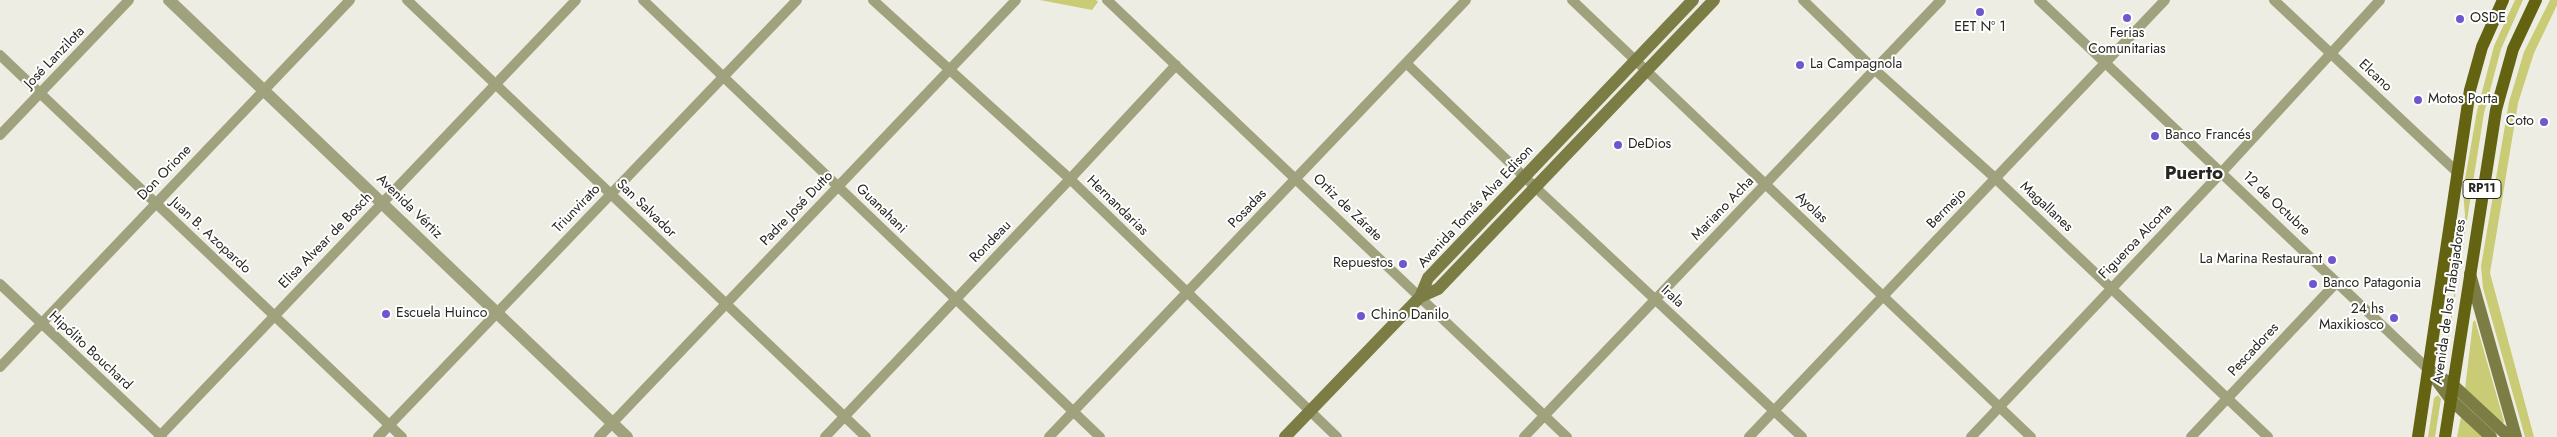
<!DOCTYPE html>
<meta charset="utf-8">
<style>
body{margin:0}
canvas{display:block;background:#edede4}
</style>
<canvas width="2557" height="437"></canvas>
<script>
const g = document.querySelector('canvas').getContext('2d');
g.lineJoin = 'round';
function paint(path, color) { g.fillStyle = color; g.fill(path, 'evenodd'); }
const poly = rows => new Path2D(rows.map(r => 'M' + r).join(''));
function trace(path, color, width, dash) { g.strokeStyle = color; g.lineWidth = width; g.lineCap = dash ? 'butt' : 'round'; g.setLineDash(dash || []); g.stroke(path); }
function label(font, color, halo, rows, align = 'center') {
  g.font = font + ' Jost,sans-serif'; g.lineWidth = 4; g.setLineDash([]); g.textBaseline = 'middle'; g.strokeStyle = halo; g.fillStyle = color; for (const [text, x, y, turn = 0] of rows) {
    g.save(); g.translate(x, y); g.rotate((+turn || 0) * Math.PI / 180); g.textAlign = isNaN(turn) ? turn : align; if (halo) g.strokeText(text, 0, 0); g.fillText(text, 0, 0); g.restore();
  }
}
paint(poly([
 [1040,0,1096,0,1098,2,1092,10],
 [2515,0,2523,0,2501,49,2484,113,2444,366,2465,215,2463,191,2477,111,2494,46],
 [2550,0,2557,0,2557,5,2534,53,2518,103,2490,273,2534,437,2525,437,2483,288,2481,266,2509,102,2524,52],
 [2475,320,2504,421,2503,424,2465,389,2473,322],
 [2438,395,2441,399,2435,437,2428,437,2434,398],
 [2461,417,2484,437,2457,437]
]), '#cacb75');
trace(poly([
 [407,0,866,437],
 [643,0,1100,437],
 [873,0,1070,179,1337,437],
 [1107,0,1567,437],
 [1572,0,2031,437],
 [1803,0,1874,69,1995,178,2268,437],
 [2039,0,2428,369],
 [2274,0,2457,172],
 [0,55,402,437],
 [1406,63,1535,187,1802,437],
 [0,135,129,0],
 [0,284,162,437],
 [0,367,350,0],
 [159,437,576,0],
 [378,437,797,0],
 [599,437,1016,0],
 [825,437,1070,179,1176,65],
 [1049,437,1466,0],
 [1524,437,1941,0],
 [1749,437,2165,0],
 [1971,437,2221,173,2380,0],
 [2191,437,2337,282]
]), '#a0a27d', 10);
trace(poly([
 [169,0,627,437]
]), '#a0a27d', 12);
trace(poly([
 [2470,274,2516,437],
 [1420,297,1438,289,1714,0],
 [2428,369,2453,385,2509,437],
 [2434,377,2451,400,2491,437],
 [1285,437,1420,297,1428,278,1693,0]
]), '#7c7d45', 12);
trace(poly([
 [2418,437,2470,90,2482,47,2503,0],
 [2445,437,2496,110,2513,49,2536,0]
]), '#636312', 12);
for (const [x, y, r, color] of [
 [1980,12,5,"#7156d0"],
 [2127,18,5,"#7156d0"],
 [2460,19,5,"#7156d0"],
 [1800,65,5,"#7156d0"],
 [2418,100,5,"#7156d0"],
 [2544,122,5,"#7156d0"],
 [2155,136,5,"#7156d0"],
 [1618,145,5,"#7156d0"],
 [2332,260,5,"#7156d0"],
 [1403,264,5,"#7156d0"],
 [2313,284,5,"#7156d0"],
 [386,314,5,"#7156d0"],
 [1361,316,5,"#7156d0"],
 [2394,318,5,"#7156d0"]
]) { const dot = new Path2D(); dot.arc(x, y, r, 0, 2 * Math.PI); g.fillStyle = color; g.fill(dot); trace(dot, '#fffffe', 2); }
for (const [x, y, w] of [
 [2482,189,38]
]) { const box = new Path2D(); box.roundRect(x - w / 2, y - 9.5, w, 19, 4); g.fillStyle = '#fffffe'; g.fill(box); trace(box, '#262723', 1); }
label('bold 12px', '#262723', null, [
 ["RP11",2482,189]
]);
label('14px', '#262723', '#fffffe', [
 ["OSDE",2470,19],
 ["EET Nº 1",1980,28,"center"],
 ["Ferias",2127,34,"center"],
 ["Comunitarias",2127,50,"center"],
 ["La Campagnola",1810,65],
 ["Motos Porta",2428,100],
 ["Coto",2534,122,"right"],
 ["Banco Francés",2165,136],
 ["DeDios",1628,145],
 ["La Marina Restaurant",2322,260,"right"],
 ["Repuestos",1393,264,"right"],
 ["Banco Patagonia",2323,284],
 ["24 hs",2384,310,"right"],
 ["Maxikiosco",2384,326,"right"],
 ["Escuela Huinco",396,314],
 ["Chino Danilo",1371,316]
], 'left');
label('14px', '#262723', '#fffffe', [
 ["José Lanzilota",55,58,-46],
 ["Elcano",2375,76,43],
 ["Don Orione",165,173,-46],
 ["12 de Octubre",2276,204,43],
 ["Hernandarias",1117,206,44],
 ["Avenida Vértiz",409,207,44],
 ["Avenida Tomás Alva Edison",1476,207,-47],
 ["Magallanes",2046,207,43],
 ["Ortiz de Zárate",1347,208,44],
 ["Ayolas",1811,208,43],
 ["Triunvirato",577,209,-46],
 ["San Salvador",646,209,44],
 ["Padre José Dutto",797,209,-46],
 ["Guanahani",881,209,44],
 ["Posadas",1248,209,-46],
 ["Mariano Acha",1723,209,-46],
 ["Bermejo",1947,209,-46],
 ["Juan B. Azopardo",210,236,43],
 ["Elisa Alvear de Bosch",326,241,-46],
 ["Rondeau",991,242,-46],
 ["Figueroa Alcorta",2136,242,-46],
 ["Irala",1672,297,43],
 ["Avenida de los Trabajadores",2450,302,-82],
 ["Pescadores",2254,350,-47],
 ["Hipólito Bouchard",90,351,43]
]);
label('bold 19px', '#262723', '#fffffe', [
 ["Puerto",2194,174]
]);
</script>
